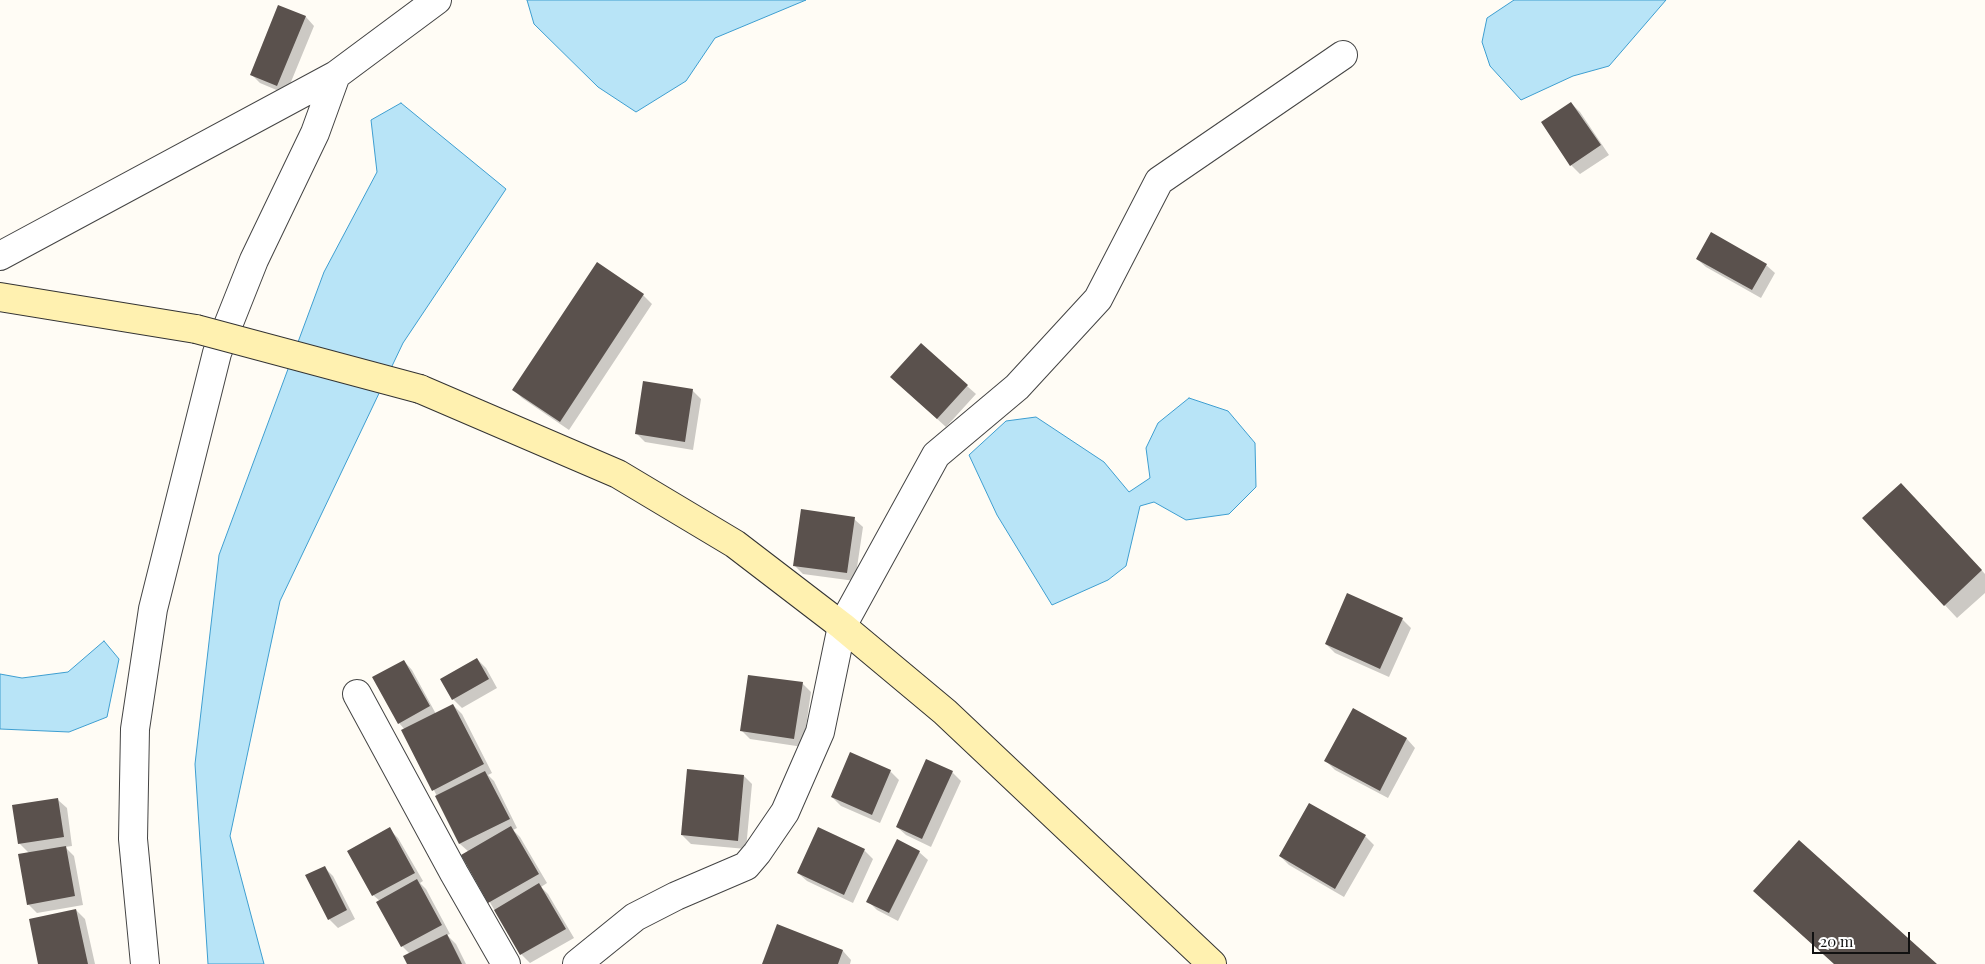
<!DOCTYPE html>
<style>
body{margin:0}
#map{position:relative;width:1985px;height:964px;overflow:hidden;background:#fffcf5;font-family:"Playfair Display",serif}
canvas{display:block}
.scale{position:absolute;left:1812px;top:932px;width:98px;height:22px;box-sizing:border-box;border:2px solid #111;border-top:0;padding-left:6px;font-size:15px;line-height:18px;white-space:nowrap;color:#111;-webkit-text-stroke:4px #fff;paint-order:stroke}
</style>
<div id="map">
<canvas width="1985" height="964"></canvas>
<div class="scale">20 m</div>
</div>
<script>
const g = document.querySelector('canvas').getContext('2d');
g.lineJoin = 'round';
function paint(path, color) { g.fillStyle = color; g.fill(path, 'evenodd'); }
const poly = rows => new Path2D(rows.map(r => 'M' + r).join(''));
function trace(path, color, width, dash) { g.strokeStyle = color; g.lineWidth = width; g.lineCap = dash ? 'butt' : 'round'; g.setLineDash(dash || []); g.stroke(path); }
const water = poly([
 [527,0,806,0,715,38,686,81,636,112,598,87,534,24,527,0],
 [1514,0,1666,0,1609,66,1573,76,1521,100,1490,66,1482,42,1487,18,1514,0],
 [401,103,506,189,403,343,280,601,230,836,264,964,208,964,195,764,219,555,324,272,377,172,371,120,401,103],
 [1189,398,1228,411,1255,443,1256,487,1229,514,1186,520,1154,502,1140,506,1126,566,1108,580,1052,605,997,515,969,455,1006,421,1036,417,1104,462,1129,492,1150,478,1146,448,1158,423,1189,398],
 [104,641,119,659,107,717,69,732,0,729,0,674,22,678,68,672,104,641]
]);
paint(water, '#b8e4f7');
trace(water, '#3e9ed0', 1);
paint(poly([
 [279,6,306,17,314,26,286,94,260,83,251,74],
 [1571,103,1580,112,1609,155,1580,174,1571,165,1542,122],
 [1697,259,1766,265,1775,273,1761,298,1706,267],
 [597,264,643,295,652,304,569,430,522,398,514,390],
 [900,385,967,386,976,394,946,427],
 [692,390,701,399,693,450,645,442,637,434],
 [1914,497,1985,574,1985,593,1957,618,1864,519],
 [854,519,863,527,855,581,803,574,794,565],
 [1402,619,1411,628,1389,677,1335,653,1326,644],
 [477,659,486,668,497,688,462,708,453,699],
 [404,661,412,670,436,714,453,705,462,714,492,773,488,775,494,781,517,828,513,830,520,837,547,883,541,887,548,894,574,938,530,963,521,954,462,856,469,852,460,844,405,730,399,723],
 [802,683,811,692,803,747,750,739,742,731],
 [1353,710,1407,739,1415,748,1388,798,1335,770,1326,761],
 [890,771,899,780,880,823,841,806,832,797],
 [952,772,961,781,931,847,906,835,897,827],
 [744,776,752,784,746,849,691,844,682,835],
 [58,800,67,808,72,846,65,847,74,856,83,905,37,913,28,904,29,853,19,843],
 [389,829,398,838,423,881,420,883,426,889,450,934,447,935,456,944,466,964,408,964,410,954,402,946,380,901,373,895],
 [1365,836,1374,845,1344,897,1289,865,1280,856],
 [864,850,873,859,853,903,807,881,798,873],
 [919,852,928,860,898,921,877,910,868,901],
 [324,867,333,876,355,919,338,928,329,919],
 [76,910,85,919,95,964,40,964],
 [778,926,843,951,851,960,850,964,763,964]
]), '#0003');
paint(poly([
 [278,5,306,16,277,86,250,75],
 [1571,102,1601,145,1570,166,1541,122],
 [1711,232,1767,264,1752,290,1696,259],
 [597,262,644,294,560,422,512,390],
 [921,343,968,385,937,419,890,377],
 [643,381,693,389,685,442,635,434],
 [1901,483,1982,570,1944,606,1862,518],
 [801,509,855,517,847,573,793,566],
 [1347,593,1403,618,1380,669,1325,644],
 [477,658,489,679,452,700,440,679],
 [404,660,430,706,398,724,372,677],
 [748,675,803,682,794,739,740,731],
 [453,704,484,764,432,791,401,730],
 [1353,708,1407,738,1380,791,1324,761],
 [850,752,891,770,872,815,831,797],
 [926,759,953,771,922,839,896,827],
 [687,769,744,775,738,841,681,835],
 [485,771,510,819,459,844,435,796],
 [58,798,64,837,18,844,12,805],
 [1309,803,1366,835,1335,889,1279,856],
 [511,826,539,874,488,903,461,855],
 [390,827,415,873,372,896,347,851],
 [818,827,865,849,844,895,797,873],
 [897,839,920,851,889,913,866,902],
 [1799,840,1937,964,1834,964,1753,891],
 [66,846,75,896,27,905,18,854],
 [325,866,347,910,328,920,305,875],
 [417,879,442,925,401,947,376,902],
 [539,883,566,929,520,955,494,910],
 [76,909,88,964,38,964,29,919],
 [777,924,843,950,838,964,762,964],
 [447,934,462,964,407,964,403,956]
]), '#5a514d');
const street = poly([
 [0,256,336,75,437,0],
 [357,694,454,873,506,964],
 [145,964,133,839,135,729,153,609,217,353,254,260,315,133,336,75],
 [577,964,635,917,676,896,746,866,757,853,785,812,820,732,842,626,936,455,1017,387,1098,299,1159,181,1343,55]
]);
const secondary = poly([
 [0,297,196,329],
 [420,389,618,474,735,544,842,626,945,712,1212,964]
]);
trace(street, '#444', 30);
trace(secondary, '#333', 30);
trace(street, '#fff', 28);
trace(secondary, '#fff1b0', 28);
const secondaryBridge = poly([
 [196,329,420,389]
]);
trace(secondaryBridge, '#333', 30, []);
trace(secondaryBridge, '#fff1b0', 28);
</script>
